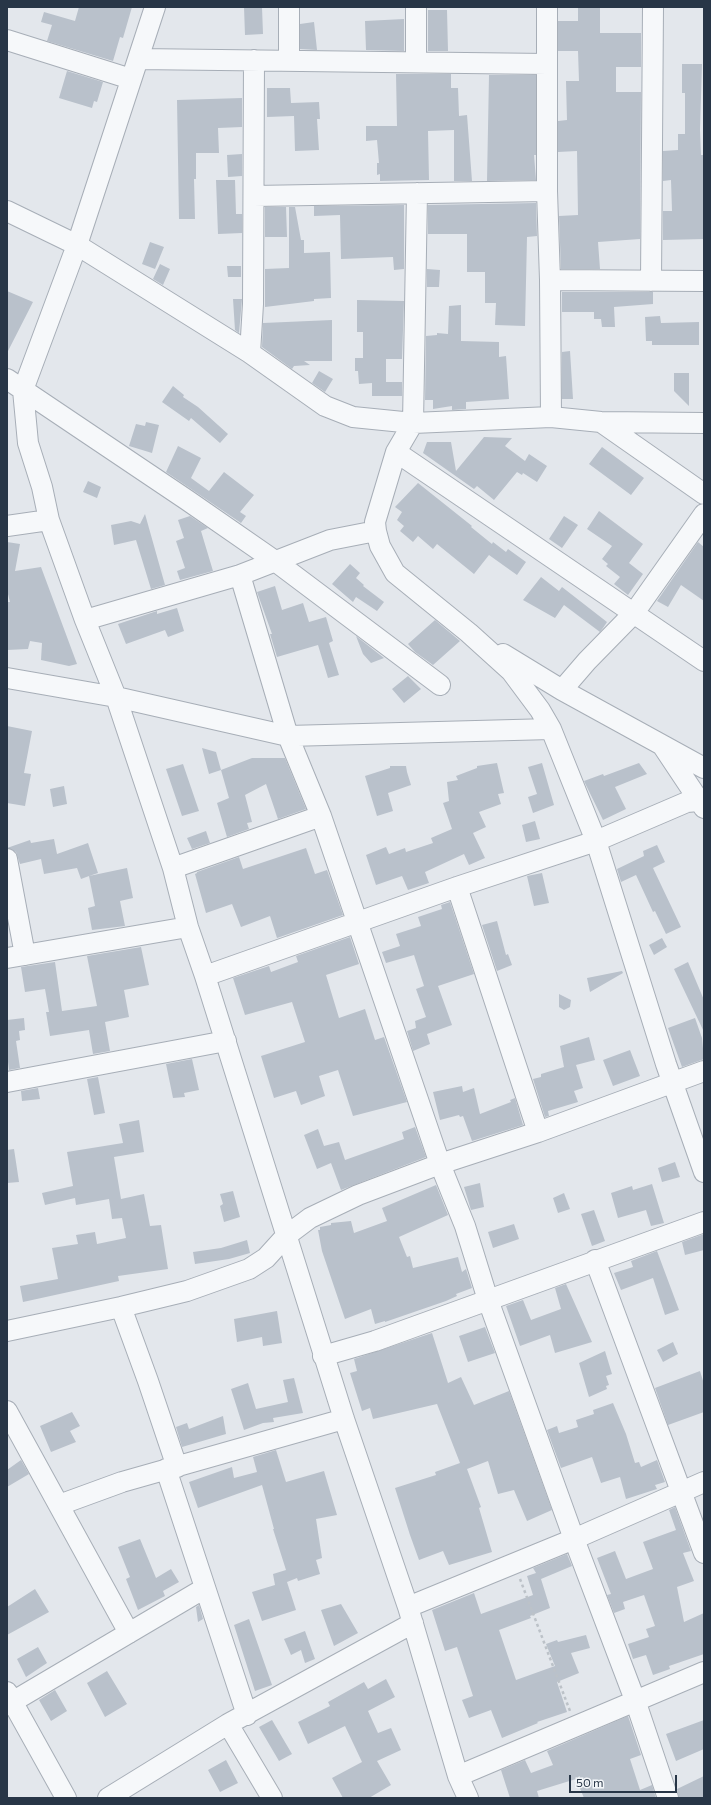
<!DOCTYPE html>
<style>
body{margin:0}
#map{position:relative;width:711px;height:1805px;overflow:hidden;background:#e3e7ec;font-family:Commissioner,sans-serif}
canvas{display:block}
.frame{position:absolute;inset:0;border:8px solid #283647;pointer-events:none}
.scale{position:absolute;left:569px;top:1775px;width:108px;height:18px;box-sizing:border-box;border:2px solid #283647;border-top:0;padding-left:5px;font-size:12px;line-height:14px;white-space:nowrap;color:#283647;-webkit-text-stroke:3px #f3f6f9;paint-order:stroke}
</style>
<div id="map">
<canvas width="711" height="1805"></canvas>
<div class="frame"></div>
<div class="scale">50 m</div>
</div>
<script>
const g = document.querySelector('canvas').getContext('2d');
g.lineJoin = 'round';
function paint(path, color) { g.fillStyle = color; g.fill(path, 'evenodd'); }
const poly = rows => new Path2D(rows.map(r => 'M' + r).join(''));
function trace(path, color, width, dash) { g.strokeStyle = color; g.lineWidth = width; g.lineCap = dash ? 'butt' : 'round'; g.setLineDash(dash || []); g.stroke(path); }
paint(poly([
 [79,7,132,7,123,38,120,37,113,61,47,41,52,25,41,22,44,12,75,21],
 [244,7,262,7,263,34,245,35],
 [578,7,600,7,600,33,641,33,641,67,616,67,616,92,641,92,640,239,598,242,600,269,561,269,559,216,578,215,577,151,558,152,558,121,567,120,566,81,579,81,578,51,558,51,558,21,578,21],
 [428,10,447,10,448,51,428,51],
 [404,19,404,51,366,50,365,21],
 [314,22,317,50,300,49,300,24],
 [682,64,702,64,700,130,701,155,703,155,704,239,663,240,663,211,672,211,671,180,663,181,663,151,678,150,678,134,685,134,685,93,682,93],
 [67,71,103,82,97,102,94,101,92,108,59,98],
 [396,74,451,74,451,88,458,88,459,116,467,115,472,181,454,181,454,130,428,131,429,180,380,181,380,174,377,175,377,163,379,163,377,140,366,141,366,126,397,126],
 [489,75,536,75,536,155,534,155,536,180,487,181],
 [267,88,290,88,291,103,319,102,320,119,317,119,319,150,295,151,294,116,267,117],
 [242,98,242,127,218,128,219,153,196,153,196,179,194,179,195,219,179,219,177,100],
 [242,154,242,176,228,177,227,155],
 [216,180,235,180,236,214,242,214,242,233,218,234],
 [536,203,537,236,527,237,525,326,495,325,496,303,485,303,485,272,467,272,467,234,428,234,428,205],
 [404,205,404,269,394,270,393,257,341,259,340,215,314,216,314,206],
 [265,207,286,207,287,237,265,237],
 [289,207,295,207,301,240,304,240,304,253,330,252,331,298,314,299,314,301,265,307,265,269,289,268],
 [150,242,164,247,155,269,142,264],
 [160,264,170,269,163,285,153,279],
 [227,266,241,266,241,277,228,277],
 [427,269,440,270,439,287,427,287],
 [7,291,33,302,7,353],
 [562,292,653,292,653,304,614,307,615,327,602,327,601,319,594,319,594,312,562,312],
 [233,299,242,299,239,333,235,330],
 [357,300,404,301,402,359,386,359,386,382,402,382,402,396,372,396,372,383,359,384,358,371,355,371,355,358,363,358,363,332,357,332],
 [461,305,461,341,499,342,499,357,506,356,509,399,466,402,466,409,452,410,452,406,433,409,433,400,425,400,426,336,437,335,437,333,448,334,449,306],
 [660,316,661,323,699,322,699,345,652,345,652,341,646,341,645,317],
 [332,320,332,361,304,361,310,365,294,366,292,369,262,347,263,323],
 [570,351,573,399,562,399,562,352],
 [319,371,333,379,325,392,312,383],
 [674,373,689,373,689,406,674,391],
 [173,386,184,395,183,397,198,407,228,434,220,443,191,418,189,421,162,402],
 [146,422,159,425,152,453,129,446,136,424,145,426],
 [484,437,512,438,505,446,525,461,529,454,547,466,537,482,523,473,522,475,517,472,494,500,477,486,474,489,423,453,427,442,451,442,456,471],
 [178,446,201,458,191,478,209,491,224,472,254,495,240,512,246,516,241,523,166,472],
 [602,447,644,478,631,495,589,464],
 [88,481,101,487,97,498,83,492],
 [418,483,472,526,471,527,492,544,493,542,506,552,508,549,526,562,517,575,489,555,474,574,437,544,433,549,418,536,413,542,400,531,404,526,397,520,402,512,395,507],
 [599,511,643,544,629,563,643,574,628,595,614,584,620,577,606,566,608,564,602,559,612,546,587,529],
 [145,514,165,585,151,589,136,540,114,545,111,525,131,521,140,524],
 [190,516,208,528,201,531,213,571,180,580,177,571,185,568,176,541,184,538,178,520],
 [564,516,578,525,562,548,549,539],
 [7,542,20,544,15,571,41,567,77,664,69,666,41,660,42,643,30,641,28,649,7,650,7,602,10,602,7,590],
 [698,542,704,547,704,601,681,585,668,607,657,601],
 [350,564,360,573,356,578,364,585,363,586,384,602,377,611,356,597,353,602,332,584],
 [541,577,559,591,562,587,607,622,603,628,600,632,564,605,555,618,523,600],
 [275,586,282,610,303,603,309,622,326,617,333,641,329,643,339,675,328,678,318,645,277,657,270,634,272,634,257,592],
 [177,608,184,631,168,637,165,630,126,644,118,624,157,611,157,614],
 [435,620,460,641,433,665,415,652,408,644],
 [356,636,384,658,371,663,363,654],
 [408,676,421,689,404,703,392,689],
 [7,726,32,731,24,773,31,774,25,806,7,803],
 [202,748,216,752,221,770,209,774],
 [252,758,285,758,306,809,278,819,266,784,245,795,252,822,247,823,249,829,227,837,217,803,229,798,221,770],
 [497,763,504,793,498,794,501,804,479,812,486,827,473,833,485,858,469,865,464,854,425,872,429,883,408,890,402,876,376,885,366,855,386,847,389,854,405,848,406,852,433,843,431,838,452,829,443,803,449,801,447,782,458,780,456,776,477,768,477,766],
 [542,763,554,805,533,813,528,797,537,794,528,767],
 [639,763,647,774,615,787,626,809,603,820,584,781,603,774,604,776],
 [183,764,199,811,182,816,166,769],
 [390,766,406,766,407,772,411,785,388,793,393,811,377,816,365,776,390,768],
 [64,786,67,804,53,807,50,789],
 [535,821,540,839,526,842,522,825],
 [206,831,210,843,192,849,187,838],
 [54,839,57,854,88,843,98,873,89,876,127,868,133,898,120,901,125,926,92,930,88,908,95,906,89,876,81,879,77,868,44,874,41,859,20,864,16,852,7,848,30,840,31,843],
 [657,845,665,862,653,868,681,927,666,934,655,911,653,912,636,875,621,882,617,869,644,856,643,851],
 [306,848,315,874,327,870,343,915,277,938,270,916,241,927,232,904,206,913,195,874,197,873,197,872,239,857,243,869],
 [542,873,549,903,534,906,527,876],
 [450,902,474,974,438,986,452,1025,427,1034,430,1044,413,1051,407,1031,416,1028,415,1021,426,1017,416,989,424,986,414,955,386,963,382,952,400,946,396,934,421,926,418,917,442,909,441,905],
 [497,921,506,955,508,954,512,965,497,971,482,925],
 [350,937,359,964,326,975,339,1018,365,1009,375,1040,384,1037,407,1102,353,1116,338,1070,319,1076,325,1096,301,1105,296,1091,274,1098,261,1056,305,1042,292,1002,245,1015,233,978,269,966,271,972,298,962,296,956],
 [662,938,667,947,654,955,649,945],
 [141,947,149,985,124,990,129,1017,105,1022,110,1051,93,1054,89,1030,50,1036,46,1012,49,1012,45,989,25,992,21,967,55,962,62,1011,97,1006,87,956],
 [688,962,704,1000,704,1032,674,969],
 [622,971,623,973,590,992,587,978],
 [559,994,571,1000,570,1007,564,1010,559,1007],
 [24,1018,25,1030,19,1031,20,1040,16,1041,20,1068,9,1070,7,1054,7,1020],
 [695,1018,702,1038,704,1059,682,1067,668,1028],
 [589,1037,595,1060,576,1065,583,1088,574,1091,578,1102,548,1111,549,1116,545,1117,533,1079,541,1077,541,1074,564,1067,560,1046],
 [630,1050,640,1076,613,1086,603,1060],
 [192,1059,199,1090,184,1093,185,1097,173,1098,166,1064],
 [98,1077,105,1113,94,1115,87,1079],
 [462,1086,463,1092,474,1088,480,1114,511,1102,510,1100,515,1098,523,1125,472,1141,463,1116,460,1117,459,1115,440,1120,433,1092],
 [38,1088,40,1099,22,1101,21,1091],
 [139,1120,144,1152,114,1157,121,1199,144,1194,150,1226,161,1225,168,1269,118,1276,119,1281,23,1302,20,1286,58,1279,52,1248,78,1244,76,1235,95,1232,97,1244,126,1238,122,1218,112,1219,109,1199,76,1205,75,1198,45,1205,42,1193,73,1186,67,1152,123,1143,119,1124],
 [415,1127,426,1157,341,1190,331,1163,317,1169,304,1135,318,1129,324,1146,339,1142,345,1160,404,1139,402,1132],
 [14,1149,19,1182,7,1183,7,1150],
 [675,1162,680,1177,662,1182,658,1168],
 [480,1183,484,1207,471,1210,464,1187],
 [652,1184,664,1223,651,1226,646,1210,618,1218,611,1193,632,1186,633,1190],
 [436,1185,448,1215,399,1237,407,1257,410,1256,413,1268,458,1257,462,1272,466,1269,472,1288,456,1294,457,1296,446,1301,385,1322,385,1321,375,1324,371,1309,345,1319,322,1251,318,1230,320,1230,320,1227,331,1225,331,1223,351,1221,354,1233,387,1221,382,1208],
 [233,1191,240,1217,224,1222,220,1206,223,1204,220,1194],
 [564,1193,570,1209,558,1213,553,1198],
 [594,1210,605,1241,592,1246,581,1214],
 [514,1224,519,1239,493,1248,488,1232],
 [704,1234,704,1250,685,1255,682,1242],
 [247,1240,250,1253,229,1259,195,1264,193,1252,221,1248],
 [657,1251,679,1310,665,1315,653,1278,621,1290,614,1273,633,1267,631,1261],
 [566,1284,592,1342,555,1353,550,1335,520,1346,506,1306,523,1300,531,1320,561,1309,555,1288],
 [277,1311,282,1343,263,1346,262,1337,237,1342,234,1319],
 [485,1327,495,1353,468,1362,459,1336],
 [432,1333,448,1383,461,1377,474,1405,509,1391,552,1510,527,1521,514,1490,498,1494,488,1461,467,1469,481,1507,479,1508,492,1552,449,1565,443,1551,419,1560,410,1535,395,1488,436,1475,435,1472,460,1463,437,1404,373,1419,370,1408,362,1411,350,1373,357,1371,354,1359],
 [673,1342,678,1354,663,1362,657,1350],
 [605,1351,612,1374,606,1376,609,1385,606,1386,607,1389,589,1397,579,1363],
 [700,1371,704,1384,704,1412,668,1425,655,1388],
 [294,1378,303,1413,273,1418,274,1422,263,1423,244,1430,231,1389,248,1383,256,1409,288,1402,283,1380],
 [613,1403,626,1434,635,1463,639,1462,641,1467,657,1460,665,1482,655,1485,657,1489,626,1499,620,1477,601,1483,592,1457,561,1468,547,1430,557,1426,559,1433,578,1427,576,1420,594,1414,593,1410],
 [72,1412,80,1426,70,1431,76,1442,51,1452,40,1426],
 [223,1416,226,1434,182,1447,176,1427,187,1423,189,1429],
 [276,1450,286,1482,324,1471,337,1515,316,1519,322,1558,316,1560,320,1574,298,1581,297,1578,287,1582,296,1610,262,1621,252,1592,275,1585,273,1574,286,1570,273,1529,274,1529,262,1485,198,1508,189,1482,232,1467,234,1478,257,1472,253,1457],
 [21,1460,29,1474,7,1487,7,1470],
 [675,1507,691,1551,683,1553,694,1581,677,1587,684,1622,704,1613,704,1654,669,1666,670,1669,653,1675,646,1655,633,1659,628,1644,649,1637,646,1629,655,1626,644,1595,623,1602,625,1609,614,1613,607,1595,611,1594,597,1558,615,1551,626,1579,653,1569,643,1542,676,1530,669,1510],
 [140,1539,156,1578,171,1569,179,1582,163,1591,165,1596,138,1610,126,1579,130,1577,118,1547],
 [567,1554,572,1566,541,1579,550,1608,530,1616,531,1618,499,1630,516,1680,555,1666,546,1644,557,1640,558,1642,586,1635,590,1648,571,1653,579,1673,557,1682,567,1712,537,1722,538,1723,502,1738,491,1710,469,1718,462,1700,473,1696,457,1647,445,1651,432,1610,474,1593,481,1614,533,1595,527,1576,536,1573,533,1568],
 [35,1589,49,1612,7,1635,7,1607],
 [341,1604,358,1633,334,1646,321,1610],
 [199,1605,203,1619,198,1622,196,1607],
 [249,1619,272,1685,255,1691,234,1625],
 [305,1631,315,1659,305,1663,301,1650,291,1655,284,1639],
 [38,1647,47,1663,26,1677,17,1659],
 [107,1671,127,1704,105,1717,87,1683],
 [386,1679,395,1697,368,1711,378,1733,391,1728,401,1750,377,1761,391,1785,369,1798,343,1798,332,1778,362,1762,345,1726,308,1744,298,1722,330,1706,328,1702,364,1682,368,1689],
 [55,1690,67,1711,51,1721,39,1700],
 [628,1716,641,1755,630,1759,640,1790,652,1785,656,1798,584,1798,576,1779,537,1791,539,1798,510,1798,501,1770,525,1760,531,1773,553,1765,547,1751],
 [272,1720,292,1754,279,1761,259,1727],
 [704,1720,704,1749,676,1761,666,1734],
 [226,1760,238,1783,220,1792,208,1770],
 [704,1776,704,1798,679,1798,677,1789]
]), '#b9c1cb');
const minor = poly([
 [155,7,77,245,23,390,28,443,42,487,49,520,85,620,116,697,173,868,188,927,205,976,344,1419,408,1607,458,1776,468,1798],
 [547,7,547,191,550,280,551,417],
 [7,40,131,79],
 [138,59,547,64],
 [289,60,289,7],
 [416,62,416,7],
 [417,193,413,423,396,452,375,522,376,531,380,546,395,573,469,633,511,671,540,710,551,729,596,841,666,1064,704,1172],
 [254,196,547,191],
 [7,211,77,245,250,353,325,406,353,417,413,423,551,417,601,422,704,423],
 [550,280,704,281],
 [651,281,653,7],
 [250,353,253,304,254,60],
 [7,379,187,500,275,561,440,685],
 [601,422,704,494],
 [396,452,704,661],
 [7,526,49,520],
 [240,575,288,736,321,816,440,1164,465,1226,488,1300,574,1539,635,1700,668,1798],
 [85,620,240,575,330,540,376,531],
 [503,654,562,690,704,768],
 [7,678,116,697,288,736,551,729],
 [562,690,587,661,634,613,704,514],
 [662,745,704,808],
 [7,859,25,955],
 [173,868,321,816],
 [457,887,538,1132],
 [7,958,188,927],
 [205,976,457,887,596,841,687,802,698,801],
 [7,1082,226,1041],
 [595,1260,704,1553],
 [121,1307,148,1381,177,1467],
 [7,1331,121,1307,187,1291,249,1269,266,1258,286,1236,310,1218,358,1195,440,1164,538,1132,704,1071],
 [323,1356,375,1341,704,1222],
 [7,1411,129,1633],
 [166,1469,247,1715],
 [59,1505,122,1482,344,1419],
 [408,1607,574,1539,704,1482],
 [7,1692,66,1798],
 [7,1705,205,1588],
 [228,1724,272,1798],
 [458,1776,704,1672],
 [108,1798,228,1724,413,1623]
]);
trace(minor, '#a7aeb7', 22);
trace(poly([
 [520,1579,570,1711]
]), '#bcc2c8', 2.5, [3, 3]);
trace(minor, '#f6f8fa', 20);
</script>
